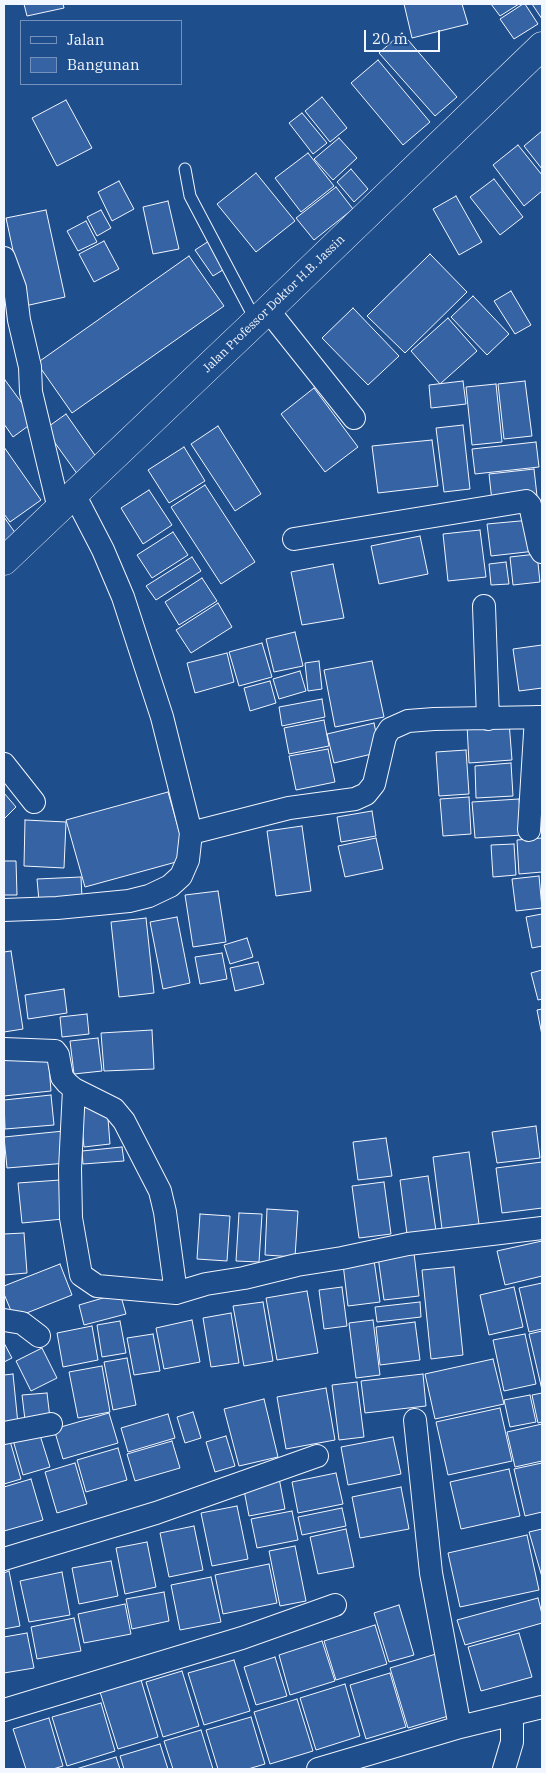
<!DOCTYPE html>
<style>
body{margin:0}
#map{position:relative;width:546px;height:1773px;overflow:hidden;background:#1f4e8c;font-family:"IBM Plex Serif",serif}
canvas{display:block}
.frame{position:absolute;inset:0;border:5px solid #f2f6ff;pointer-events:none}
.legend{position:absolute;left:20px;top:20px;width:162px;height:65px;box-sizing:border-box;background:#1f4e8c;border:1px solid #7391ba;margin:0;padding:6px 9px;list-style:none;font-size:15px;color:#f2f6ff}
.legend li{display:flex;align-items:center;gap:10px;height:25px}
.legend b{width:25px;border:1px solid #7391ba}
.scale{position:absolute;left:364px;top:30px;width:76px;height:22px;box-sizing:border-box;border:2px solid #f2f6ff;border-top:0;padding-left:6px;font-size:15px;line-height:18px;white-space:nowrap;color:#f2f6ff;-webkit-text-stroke:4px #1f4e8c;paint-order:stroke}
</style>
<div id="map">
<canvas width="546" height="1773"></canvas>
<div class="frame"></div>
<ul class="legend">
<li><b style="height:6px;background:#1f4e8c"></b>Jalan</li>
<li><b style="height:14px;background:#3563a3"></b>Bangunan</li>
</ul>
<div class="scale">20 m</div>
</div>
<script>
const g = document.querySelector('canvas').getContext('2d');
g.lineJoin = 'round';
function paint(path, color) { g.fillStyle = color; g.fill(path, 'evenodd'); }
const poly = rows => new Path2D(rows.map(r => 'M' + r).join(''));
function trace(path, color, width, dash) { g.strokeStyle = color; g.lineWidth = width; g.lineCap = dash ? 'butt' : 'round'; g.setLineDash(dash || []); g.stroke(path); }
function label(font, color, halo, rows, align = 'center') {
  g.font = font + ' "IBM Plex Serif",serif'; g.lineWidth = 4; g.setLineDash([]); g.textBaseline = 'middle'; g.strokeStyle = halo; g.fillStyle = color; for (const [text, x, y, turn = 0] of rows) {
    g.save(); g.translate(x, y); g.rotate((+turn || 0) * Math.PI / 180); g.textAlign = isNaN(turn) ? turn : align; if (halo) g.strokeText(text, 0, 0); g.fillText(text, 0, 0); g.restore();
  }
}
const building = poly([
 [24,4,63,4,64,8,27,16,24,4],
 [404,4,462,4,468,24,412,38,404,4],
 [491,4,519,4,500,16,491,4],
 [523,4,525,4,538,24,514,39,500,19,523,4],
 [532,4,542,4,542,19,532,4],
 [402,33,457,97,435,116,379,53,402,33],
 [378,60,430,122,403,145,351,83,378,60],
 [322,97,347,128,330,142,305,111,322,97],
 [66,100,92,148,57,166,32,118,66,100],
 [302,113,327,143,313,154,289,123,302,113],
 [542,131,542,169,524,146,542,131],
 [339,138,357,158,333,180,314,159,339,138],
 [518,145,542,175,542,191,524,206,493,165,518,145],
 [308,153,334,186,301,212,275,178,308,153],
 [351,169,368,189,354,202,337,182,351,169],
 [256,173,295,221,256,252,217,204,256,173],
 [494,179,523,217,500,235,470,197,494,179],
 [119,181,134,209,112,221,98,192,119,181],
 [336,187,353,209,314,240,296,218,336,187],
 [456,196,482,242,459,255,433,209,456,196],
 [168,201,179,249,153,254,143,207,168,201],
 [46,210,65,297,25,306,6,218,46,210],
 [101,210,111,228,97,236,87,217,101,210],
 [86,221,97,242,78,251,67,231,86,221],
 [104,241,119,269,94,282,79,254,104,241],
 [209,241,226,268,213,276,195,250,209,241],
 [430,254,467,292,405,353,367,316,430,254],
 [189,256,224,306,72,413,37,363,189,256],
 [511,291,531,325,515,334,494,301,511,291],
 [473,296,509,334,487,355,451,317,473,296],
 [353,308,399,356,368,385,322,338,353,308],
 [448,318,477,351,440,384,411,351,448,318],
 [5,380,35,421,13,437,4,424,4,381,5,380],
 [463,381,466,404,431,408,429,385,463,381],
 [525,381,532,436,504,439,498,384,525,381],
 [496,384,502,442,472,445,466,387,496,384],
 [314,388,358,447,325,472,281,414,314,388],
 [66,414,99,461,78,475,45,429,66,414],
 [463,425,470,489,444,492,436,428,463,425],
 [218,426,261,494,235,511,191,444,218,426],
 [432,440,438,486,378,493,372,446,432,440],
 [536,442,539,467,475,474,472,449,536,442],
 [4,447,41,500,10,522,4,514,4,447],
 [184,447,205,481,169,503,148,470,184,447],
 [534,469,537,496,492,501,489,474,534,469],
 [205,485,255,562,221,584,171,507,205,485],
 [149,490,172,525,143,544,121,508,149,490],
 [4,517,16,534,4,542,4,517],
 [531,520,535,551,491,556,487,524,531,520],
 [480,530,486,577,448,581,443,534,480,530],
 [173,532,188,555,152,578,137,555,173,532],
 [420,536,428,574,379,584,371,546,420,536],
 [537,554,540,582,513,585,510,557,537,554],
 [192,557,201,571,156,600,146,586,192,557],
 [506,562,509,584,491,585,489,564,506,562],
 [333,564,344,618,302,625,291,572,333,564],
 [202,578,217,601,179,625,165,602,202,578],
 [218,603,232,627,191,653,176,630,218,603],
 [295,632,303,666,274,672,266,639,295,632],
 [262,643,272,677,239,686,229,652,262,643],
 [542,645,542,688,519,691,513,649,542,645],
 [227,653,234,682,195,693,187,663,227,653],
 [319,661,322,689,308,691,305,663,319,661],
 [372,661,384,717,335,727,324,670,372,661],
 [300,671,306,691,279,699,273,679,300,671],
 [270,681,276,703,250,711,244,688,270,681],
 [322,699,325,717,282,726,279,707,322,699],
 [324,720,329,746,289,754,284,728,324,720],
 [509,722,512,760,469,763,467,725,509,722],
 [374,723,380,752,334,763,327,734,374,723],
 [328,749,335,782,296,790,289,756,328,749],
 [466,750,469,794,439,796,436,752,466,750],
 [511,763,513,796,476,798,475,766,511,763],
 [168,792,187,859,85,887,66,820,168,792],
 [4,793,16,807,4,819,4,793],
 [469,797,471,834,443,836,440,799,469,797],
 [519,799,522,835,475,838,472,802,519,799],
 [372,811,376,836,341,842,337,817,372,811],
 [25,820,66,822,64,868,24,866,25,820],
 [302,826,311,891,276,896,267,831,302,826],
 [376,838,383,869,345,877,338,846,376,838],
 [542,838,542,872,519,874,517,840,542,838],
 [514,844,516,875,493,877,491,845,514,844],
 [4,861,16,861,17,895,4,895,4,861],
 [539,876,542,908,516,911,512,879,539,876],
 [81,877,82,898,39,901,37,879,81,877],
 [218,891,226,942,193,947,185,895,218,891],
 [542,914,542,946,532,948,526,917,542,914],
 [177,917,190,983,163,989,150,922,177,917],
 [146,918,154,993,119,997,111,922,146,918],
 [247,938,253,957,230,964,224,945,247,938],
 [11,951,23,1029,4,1032,4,952,11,951],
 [222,953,227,979,200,984,195,957,222,953],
 [258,962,264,984,235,991,230,968,258,962],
 [542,970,542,999,538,1000,531,973,542,970],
 [64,989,67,1013,28,1019,25,995,64,989],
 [542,1009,542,1035,537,1010,542,1009],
 [87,1014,89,1034,62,1037,60,1017,87,1014],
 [152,1030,154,1069,104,1071,101,1033,152,1030],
 [98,1038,102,1071,74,1074,70,1041,98,1038],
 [48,1053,51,1091,4,1096,4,1057,48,1053],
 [51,1095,54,1125,5,1129,4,1100,51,1095],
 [107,1106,110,1144,84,1147,80,1108,107,1106],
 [536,1126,540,1158,497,1163,492,1132,536,1126],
 [64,1131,67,1163,7,1168,4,1137,64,1131],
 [386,1138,392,1176,358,1180,353,1142,386,1138],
 [122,1147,124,1161,83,1164,82,1151,122,1147],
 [469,1152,479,1224,442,1229,433,1157,469,1152],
 [542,1162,542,1208,502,1213,496,1168,542,1162],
 [428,1176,436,1231,407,1234,400,1180,428,1176],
 [60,1180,63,1219,22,1223,18,1183,60,1180],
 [384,1182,391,1234,359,1238,352,1186,384,1182],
 [267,1209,298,1211,295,1257,265,1255,267,1209],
 [239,1213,262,1214,259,1262,236,1261,239,1213],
 [200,1214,230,1216,227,1261,197,1259,200,1214],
 [24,1233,27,1273,4,1275,4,1234,24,1233],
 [542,1241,542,1276,505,1285,497,1251,542,1241],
 [414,1253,419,1296,384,1300,378,1257,414,1253],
 [374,1260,380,1302,348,1306,343,1264,374,1260],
 [60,1264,72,1295,14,1318,4,1294,4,1286,60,1264],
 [454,1267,463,1355,431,1359,422,1270,454,1267],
 [542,1283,542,1329,529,1332,519,1288,542,1283],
 [342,1287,347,1326,324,1329,319,1290,342,1287],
 [514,1287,523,1327,489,1335,480,1295,514,1287],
 [307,1291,318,1353,277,1360,266,1298,307,1291],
 [120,1293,126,1314,84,1325,79,1305,120,1293],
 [263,1302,273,1361,244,1366,233,1306,263,1302],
 [420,1302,421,1317,377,1322,375,1307,420,1302],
 [231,1313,239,1363,211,1367,203,1318,231,1313],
 [192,1320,200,1362,164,1369,156,1328,192,1320],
 [373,1320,380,1375,356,1378,349,1323,373,1320],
 [120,1321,126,1353,102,1357,97,1325,120,1321],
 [415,1322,420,1360,380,1365,376,1327,415,1322],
 [92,1326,98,1360,63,1367,57,1333,92,1326],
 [542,1331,542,1390,529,1334,542,1331],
 [153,1334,160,1371,134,1375,127,1338,153,1334],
 [525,1334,536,1384,504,1391,493,1340,525,1334],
 [4,1343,12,1358,4,1362,4,1343],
 [42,1348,57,1378,31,1391,16,1361,42,1348],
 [127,1358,136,1405,113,1410,104,1362,127,1358],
 [493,1359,504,1404,435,1419,425,1374,493,1359],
 [102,1366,110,1412,78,1418,69,1372,102,1366],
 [13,1374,18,1424,4,1425,4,1375,13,1374],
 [423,1374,426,1406,365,1413,361,1381,423,1374],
 [357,1382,364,1437,339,1440,332,1385,357,1382],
 [326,1388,335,1440,286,1449,277,1397,326,1388],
 [47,1393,50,1418,25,1420,22,1395,47,1393],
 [542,1393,542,1422,538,1423,532,1395,542,1393],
 [530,1395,536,1422,510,1427,504,1400,530,1395],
 [264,1399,278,1457,239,1466,224,1409,264,1399],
 [500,1408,512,1461,448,1475,436,1422,500,1408],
 [193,1412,201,1438,185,1443,177,1417,193,1412],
 [109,1413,118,1443,63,1459,54,1429,109,1413],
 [168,1414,175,1438,128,1452,121,1428,168,1414],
 [542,1424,542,1461,515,1467,507,1432,542,1424],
 [39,1432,50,1467,23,1475,13,1440,39,1432],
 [226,1436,235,1466,215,1472,206,1442,226,1436],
 [393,1437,401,1474,348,1485,341,1447,393,1437],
 [10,1441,21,1479,4,1484,4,1443,10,1441],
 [172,1441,180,1468,135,1481,127,1454,172,1441],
 [118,1448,127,1480,86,1492,77,1460,118,1448],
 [75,1463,87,1504,57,1513,45,1472,75,1463],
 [542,1463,542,1512,525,1516,514,1469,542,1463],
 [509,1469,520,1516,461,1529,450,1482,509,1469],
 [336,1473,343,1504,298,1513,292,1482,336,1473],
 [279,1478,285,1509,249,1516,243,1485,279,1478],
 [31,1479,43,1520,4,1531,4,1487,31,1479],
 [401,1487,409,1529,360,1538,352,1497,401,1487],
 [237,1506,248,1559,212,1566,201,1513,237,1506],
 [342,1508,346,1526,302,1535,298,1517,342,1508],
 [292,1511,298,1540,257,1548,251,1519,292,1511],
 [194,1526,203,1570,169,1577,160,1533,194,1526],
 [346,1529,354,1567,318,1574,310,1537,346,1529],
 [542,1529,542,1577,529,1532,542,1529],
 [527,1535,539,1590,460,1607,448,1553,527,1535],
 [147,1542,156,1587,125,1594,116,1548,147,1542],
 [295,1546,306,1601,280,1606,269,1551,295,1546],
 [111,1561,118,1596,79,1604,72,1568,111,1561],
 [269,1564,277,1603,223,1614,215,1575,269,1564],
 [9,1571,20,1626,4,1629,4,1573,9,1571],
 [62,1572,70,1615,29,1622,20,1581,62,1572],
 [211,1577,221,1622,180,1630,171,1585,211,1577],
 [164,1592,169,1621,132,1629,126,1599,164,1592],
 [538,1598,542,1614,542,1623,465,1645,457,1620,538,1598],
 [125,1604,131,1634,84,1643,78,1614,125,1604],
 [399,1605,414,1655,389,1662,374,1613,399,1605],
 [74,1618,81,1651,37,1659,31,1627,74,1618],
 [375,1625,387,1664,336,1680,324,1641,375,1625],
 [27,1633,34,1668,4,1673,4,1637,27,1633],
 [519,1633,532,1677,481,1691,468,1647,519,1633],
 [322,1641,335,1681,290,1695,279,1655,322,1641],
 [436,1654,455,1714,408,1728,390,1668,436,1654],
 [275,1657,287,1696,256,1705,244,1667,275,1657],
 [234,1660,250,1711,204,1725,188,1673,234,1660],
 [182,1671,199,1726,163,1737,146,1682,182,1671],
 [390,1673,406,1727,366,1739,350,1685,390,1673],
 [141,1680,158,1737,118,1749,100,1692,141,1680],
 [345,1684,360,1736,316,1750,300,1698,345,1684],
 [297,1699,313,1751,270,1764,254,1712,297,1699],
 [101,1703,115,1751,67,1766,52,1717,101,1703],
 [251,1717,265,1764,248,1769,218,1769,206,1730,251,1717],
 [49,1718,63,1766,53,1769,26,1769,13,1729,49,1718],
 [201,1730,213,1769,173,1769,164,1741,201,1730],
 [160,1744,168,1769,124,1769,120,1756,160,1744],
 [116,1757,120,1769,76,1769,116,1757]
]);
paint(building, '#3563a3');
trace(building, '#f2f6ff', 1);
const lane = poly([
 [185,169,190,196,256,321]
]);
const street = poly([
 [4,258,15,288,19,320,30,367,31,392,59,509],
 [268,310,354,418],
 [294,539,526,501,530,505,539,547,542,552],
 [484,606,488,719],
 [4,764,34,802],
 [529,830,536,717],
 [191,833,289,808,355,799,366,794,374,784,385,737,390,729,408,721,434,719,542,717],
 [4,910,57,908,129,901,149,896,170,886,181,876,188,860,191,833,162,717,123,597,103,550,74,494],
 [4,1049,55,1051,58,1055,62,1077,67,1083,74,1089,114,1109,124,1121,160,1191,165,1212,176,1293],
 [74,1089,70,1169,71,1218,81,1275,97,1286,176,1293,206,1284,244,1278,297,1265,342,1258,408,1244,542,1228],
 [4,1320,22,1323,39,1336],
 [415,1420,431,1573,460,1727],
 [4,1433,51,1424],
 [4,1559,156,1513,317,1456],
 [4,1710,242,1638,335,1605],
 [318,1769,460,1727,542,1707],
 [504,1769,512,1742,512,1714]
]);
const highway = poly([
 [4,561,268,310,542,46]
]);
trace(lane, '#f2f6ff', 13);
trace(street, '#f2f6ff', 24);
trace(highway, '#f2f6ff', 29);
trace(lane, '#1f4e8c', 11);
trace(street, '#1f4e8c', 22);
trace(highway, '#1f4e8c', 28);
label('12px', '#f2f6ff', '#1f4e8c', [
 ["Jalan Professor Doktor H.B. Jassin",274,304,-44]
]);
</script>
